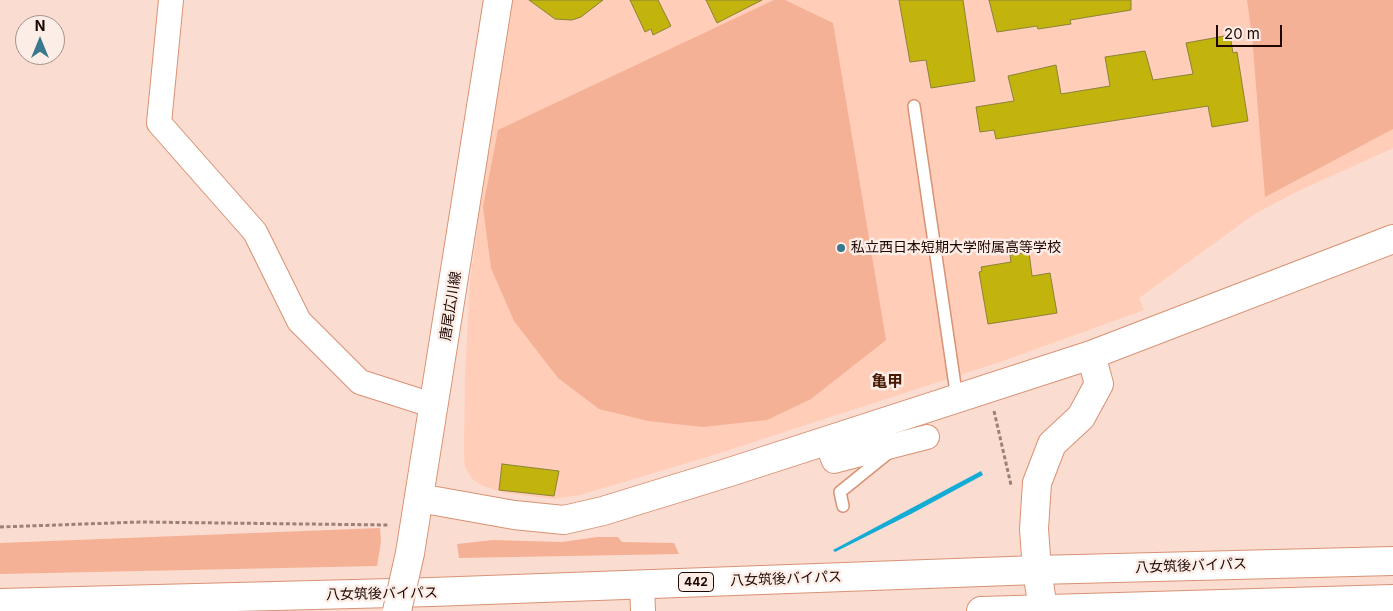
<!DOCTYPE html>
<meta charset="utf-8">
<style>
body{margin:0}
#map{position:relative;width:1393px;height:611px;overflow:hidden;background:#fbdcd0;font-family:Inter,sans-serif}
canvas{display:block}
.north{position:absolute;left:15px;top:15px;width:50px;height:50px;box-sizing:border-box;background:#fdede7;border:1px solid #a4918b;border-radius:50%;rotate:0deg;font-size:14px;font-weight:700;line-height:20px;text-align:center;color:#1e0600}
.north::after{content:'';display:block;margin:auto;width:18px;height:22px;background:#3a788e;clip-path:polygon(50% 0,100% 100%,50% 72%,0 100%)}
.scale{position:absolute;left:1216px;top:25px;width:66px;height:22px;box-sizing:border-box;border:2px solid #1e0600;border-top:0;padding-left:6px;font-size:15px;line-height:18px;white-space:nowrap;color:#1e0600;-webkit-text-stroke:4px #fdede7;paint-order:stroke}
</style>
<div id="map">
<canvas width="1393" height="611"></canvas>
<div class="north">N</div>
<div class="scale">20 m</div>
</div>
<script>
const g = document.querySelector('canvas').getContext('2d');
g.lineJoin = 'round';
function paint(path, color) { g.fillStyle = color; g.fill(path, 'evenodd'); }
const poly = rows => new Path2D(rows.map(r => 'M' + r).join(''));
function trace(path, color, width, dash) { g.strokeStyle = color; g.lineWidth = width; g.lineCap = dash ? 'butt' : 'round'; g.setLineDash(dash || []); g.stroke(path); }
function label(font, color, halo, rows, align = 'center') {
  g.font = font + ' Inter,"Noto Sans JP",sans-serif'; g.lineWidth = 5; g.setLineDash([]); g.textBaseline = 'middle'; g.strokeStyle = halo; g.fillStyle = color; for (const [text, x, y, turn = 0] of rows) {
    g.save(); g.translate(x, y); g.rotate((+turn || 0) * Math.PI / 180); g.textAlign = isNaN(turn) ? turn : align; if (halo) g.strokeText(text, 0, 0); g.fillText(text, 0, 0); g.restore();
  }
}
paint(poly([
 [509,0,1393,0,1393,148,1296,192,1253,215,1139,298,1144,310,1000,362,704,458,580,495,555,499,505,493,483,486,472,479,465,467,464,455,465,376,470,281]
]), '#ffcdb8');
paint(poly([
 [774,0,785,0,833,23,886,340,811,399,767,420,703,427,648,421,599,409,558,378,514,321,491,268,483,207,498,130],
 [1247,0,1393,0,1393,129,1265,197,1252,36],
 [380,528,381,542,377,566,0,574,0,543],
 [597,537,618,537,622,542,674,543,679,554,459,558,457,544,493,540,562,542]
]), '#f5b195');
paint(poly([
 [981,471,983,475,911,514,835,552,833,550]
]), '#14acd5');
const building = poly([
 [529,0,603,0,581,17,572,20,555,19,529,0],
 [630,0,658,0,671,26,653,35,651,29,645,32,630,0],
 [706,0,762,0,717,23,706,0],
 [899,0,963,0,975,81,931,88,926,60,910,62,899,0],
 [989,0,1131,0,1131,10,1070,20,1071,24,1038,29,1037,26,997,32,989,0],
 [1230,35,1233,53,1237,52,1248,121,1212,127,1208,106,996,139,994,130,980,132,976,107,1014,101,1008,76,1056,65,1061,94,1110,86,1105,57,1145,51,1153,80,1193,74,1186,43,1230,35],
 [1029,252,1032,276,1050,273,1057,313,988,324,979,272,982,271,981,267,1011,262,1010,255,1029,252],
 [502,464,559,471,554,496,499,490,502,464]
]);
paint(building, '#c2b40c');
trace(building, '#8a8339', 1);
const lane = poly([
 [914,106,957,399],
 [843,506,840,492,887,454]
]);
const street = poly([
 [171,0,159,123,255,232,299,321,360,382,435,406],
 [826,441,834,461,927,437],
 [642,584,643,611]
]);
const secondary = poly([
 [419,498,514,515,564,520,603,511,733,471,1091,355,1393,239],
 [410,553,498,0],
 [1043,609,1037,570,1034,529,1037,483,1052,444,1081,417,1099,384,1091,355]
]);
const highway = poly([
 [0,603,432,592,1037,570,1393,561],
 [981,611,1393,599]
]);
trace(lane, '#d89274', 14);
trace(street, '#d89274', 26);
trace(secondary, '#d89274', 30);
trace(highway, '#d89274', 30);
trace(poly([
 [994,411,1011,485],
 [0,527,140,522,389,525]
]), '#9d8178', 3, [4, 2.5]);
trace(lane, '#fff', 11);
trace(street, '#fff', 24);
trace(secondary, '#fff', 28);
trace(highway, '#fff', 28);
const secondaryBridge = poly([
 [397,611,410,553]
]);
trace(secondaryBridge, '#d89274', 30, []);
trace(secondaryBridge, '#fff', 28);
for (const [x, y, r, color] of [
 [841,248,5,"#3a788e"]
]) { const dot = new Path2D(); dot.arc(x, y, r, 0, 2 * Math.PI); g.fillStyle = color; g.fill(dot); trace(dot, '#fdede7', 2); }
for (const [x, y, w] of [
 [696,582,35]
]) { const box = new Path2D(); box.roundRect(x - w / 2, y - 9.5, w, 19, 4); g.fillStyle = '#fdede7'; g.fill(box); trace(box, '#1e0600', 1); }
label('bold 12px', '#1e0600', null, [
 ["442",696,582]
]);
label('14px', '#1e0600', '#fdede7', [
 ["私立西日本短期大学附属高等学校",851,248]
], 'left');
label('14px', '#1e0600', '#fdede7', [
 ["唐尾広川線",451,306,-81],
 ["八女筑後バイパス",1191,566,-2],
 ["八女筑後バイパス",786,579,-2],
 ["八女筑後バイパス",382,594,-1]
]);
label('bold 16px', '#471903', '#fdede7', [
 ["亀甲",887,382]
]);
</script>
